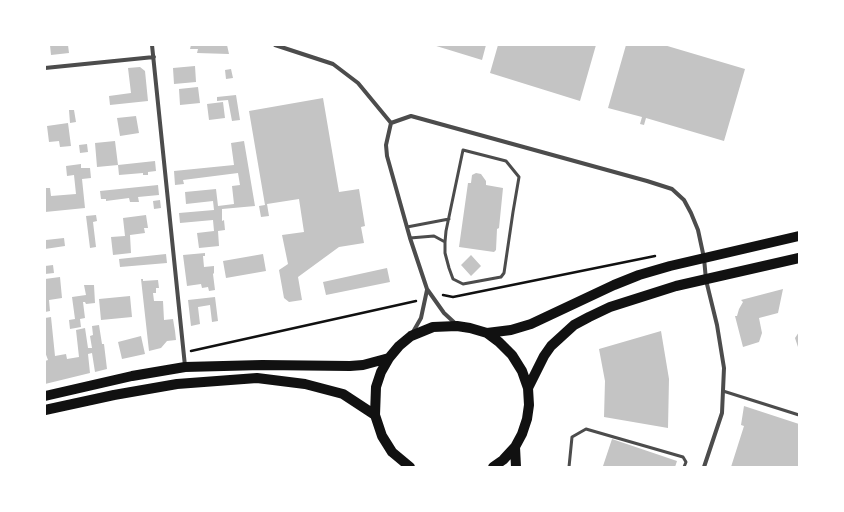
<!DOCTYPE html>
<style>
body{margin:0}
#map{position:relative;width:844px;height:512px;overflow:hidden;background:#fff;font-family:Signika,sans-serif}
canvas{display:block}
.frame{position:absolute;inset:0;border:46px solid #fff;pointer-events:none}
</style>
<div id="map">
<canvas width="844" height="512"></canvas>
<div class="frame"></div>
</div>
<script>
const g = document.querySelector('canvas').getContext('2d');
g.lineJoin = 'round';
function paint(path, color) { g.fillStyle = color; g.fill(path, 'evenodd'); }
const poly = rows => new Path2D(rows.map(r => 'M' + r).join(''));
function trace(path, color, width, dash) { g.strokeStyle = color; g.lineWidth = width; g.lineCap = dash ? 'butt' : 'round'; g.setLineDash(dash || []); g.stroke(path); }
paint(poly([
 [50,45,68,45,69,53,51,55],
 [191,45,227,45,229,54,197,53,198,49,190,49],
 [433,45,486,45,482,60],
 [498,45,596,45,580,101,490,73],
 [626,45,664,45,745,69,724,141,646,118,644,125,640,124,642,117,608,108],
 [195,66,196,82,174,84,173,68],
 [140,67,145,71,148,101,110,105,109,96,131,93,128,68],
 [231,69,233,78,226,79,225,70],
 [198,87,200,103,180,105,179,89],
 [236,95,240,120,232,121,228,100,217,101,217,97],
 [323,98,339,192,359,189,365,226,361,227,364,243,339,247,298,277,302,300,289,302,284,298,279,270,288,264,282,235,304,232,299,199,267,204,269,216,261,217,259,206,265,205,249,111],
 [223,102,225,118,209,120,207,104],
 [69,110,74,110,76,122,70,123],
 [136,116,139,133,120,136,117,118],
 [68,123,71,146,60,147,59,141,49,142,47,126],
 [115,141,118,165,97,167,95,143],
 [244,141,255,206,222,209,222,221,224,220,225,230,218,231,219,246,199,248,197,233,214,231,213,220,180,223,179,213,214,210,213,201,186,204,185,192,216,189,218,206,234,204,232,186,240,185,238,173,183,180,184,184,175,185,174,171,234,165,231,143],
 [87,144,88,152,80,153,79,145],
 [155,161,156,171,148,172,148,175,143,175,143,173,119,175,118,165],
 [81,164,81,168,90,168,91,178,82,179,85,208,45,212,45,188,50,188,51,196,76,194,74,175,67,176,66,166],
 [476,173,481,174,486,181,486,185,503,188,499,228,497,229,496,250,494,252,459,247,468,183,471,183,472,175],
 [158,185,159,195,138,197,139,202,130,202,129,198,106,201,106,199,101,199,100,191],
 [160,200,161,208,154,209,153,201],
 [96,215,97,221,93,222,96,247,90,248,86,216],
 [146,215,148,228,144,228,145,233,130,235,131,253,113,255,111,237,125,236,123,218],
 [64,238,65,246,45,249,45,242,46,240],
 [205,253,205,256,203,256,204,267,214,266,214,273,213,274,215,290,209,291,208,287,202,288,201,284,187,286,183,255],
 [166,254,167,263,120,267,119,259],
 [263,254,266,271,226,278,223,261],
 [471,255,481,266,471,276,461,265],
 [53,265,54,273,45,274,45,266],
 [387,268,390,282,326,295,323,282],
 [60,277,62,298,49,300,50,311,45,312,45,279],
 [141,279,143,279,143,281,158,280,159,288,156,288,156,293,153,293,154,301,163,301,164,320,173,319,175,331,176,340,167,341,161,348,149,351],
 [84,285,94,285,95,303,86,304,85,302,83,302,85,318,80,319,81,327,70,329,69,320,75,319,72,297,86,295],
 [783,289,778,313,759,318,762,333,759,342,743,347,735,316,737,316,739,309,743,302,741,300],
 [130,296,132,317,101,320,99,299],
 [215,297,218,321,212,322,210,305,198,307,200,324,191,326,188,300],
 [51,317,55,356,66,354,67,359,79,357,76,330,85,328,88,348,92,348,90,336,93,335,92,326,99,325,102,344,104,344,107,369,95,372,92,353,88,354,90,373,45,384,45,361,48,360,45,352,45,318],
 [661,331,669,379,668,428,604,417,605,381,599,349],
 [799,332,799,350,795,338],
 [141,336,145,354,122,359,118,342],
 [744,406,799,424,799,467,731,467,744,426,741,425],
 [612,439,677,461,675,467,606,467,603,466]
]), '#c4c4c4');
trace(poly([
 [443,295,453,297,655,256],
 [191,351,416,301]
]), '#111', 2.5);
trace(poly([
 [463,150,506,161,519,177,513,212,504,273,501,277,463,284,453,279,449,268,445,253,445,242,446,231,463,150],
 [407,227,449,219],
 [410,238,434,236,445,242],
 [723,391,799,415],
 [569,467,572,437,586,429,683,457,686,462,684,467]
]), '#4c4c4c', 3);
trace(poly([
 [152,45,185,366],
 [275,45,333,64,358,83,391,123],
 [45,68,154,57],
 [391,123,411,116,647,181,672,189,684,200,691,213,698,230,704,258,706,280,717,325,724,368,722,413,704,467],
 [391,123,386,145,387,156,410,238,427,289,444,313,457,325],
 [413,332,421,318,427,290]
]), '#4c4c4c', 4);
trace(poly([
 [487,333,511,330,531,324,614,285,639,275,670,266,799,236],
 [528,388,544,356,551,346,574,325,589,317,610,307,676,286,799,258],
 [45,396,132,376,185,367,262,365,350,366,363,365,389,358],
 [45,410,114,395,177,384,257,378,305,384,343,394,375,415],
 [515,447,516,467],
 [410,467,392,452,382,436,375,415,376,387,381,372,389,358,399,346,411,336,433,327,457,326,470,328,487,333,499,342,512,355,522,371,528,388,529,405,527,419,522,434,515,447,503,460,493,467]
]), '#111', 10);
</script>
